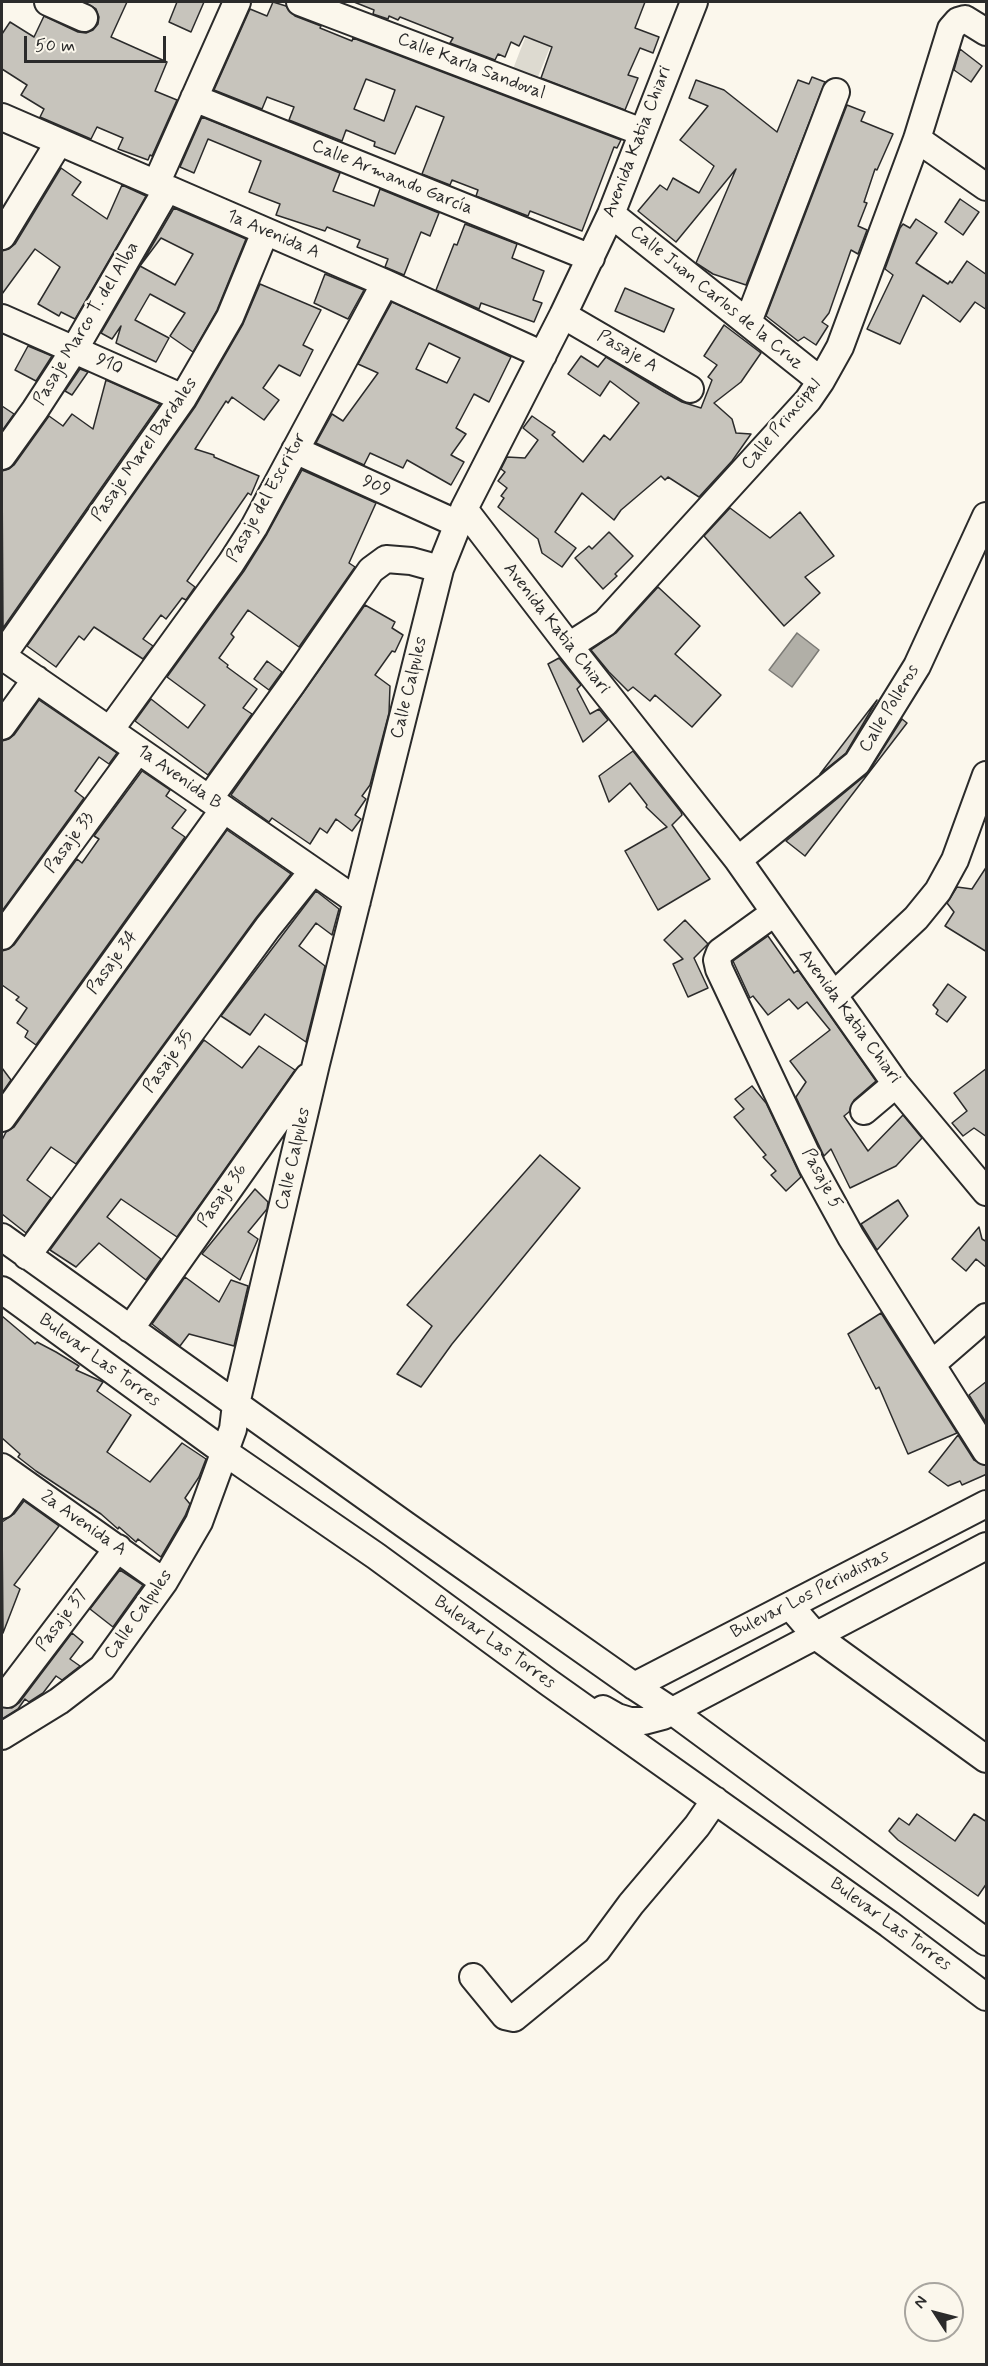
<!DOCTYPE html>
<meta charset="utf-8">
<style>
body{margin:0}
#map{position:relative;width:988px;height:2366px;overflow:hidden;background:#fbf7ec;font-family:Mynerve,sans-serif}
canvas{display:block}
.frame{position:absolute;inset:0;border:3px solid #2b2b2b;pointer-events:none}
.north{position:absolute;left:904px;top:2282px;width:60px;height:60px;box-sizing:border-box;background:#fbf7ec;border:2px solid #a8a59f;border-radius:50%;rotate:306deg;font-size:16px;font-weight:700;line-height:24px;text-align:center;color:#2b2b2b}
.north::after{content:'';display:block;margin:auto;width:21px;height:27px;background:#2b2b2b;clip-path:polygon(50% 0,100% 100%,50% 72%,0 100%)}
.scale{position:absolute;left:24px;top:36px;width:142px;height:27px;box-sizing:border-box;border:3px solid #2b2b2b;border-top:0;padding-left:8px;font-size:18px;line-height:21px;white-space:nowrap;color:#2b2b2b;-webkit-text-stroke:4px #fbf7ec;paint-order:stroke}
</style>
<div id="map">
<canvas width="988" height="2366"></canvas>
<div class="frame"></div>
<div class="north">N</div>
<div class="scale">50 m</div>
</div>
<script>
const g = document.querySelector('canvas').getContext('2d');
g.lineJoin = 'round';
function paint(path, color) { g.fillStyle = color; g.fill(path, 'evenodd'); }
const poly = rows => new Path2D(rows.map(r => 'M' + r).join(''));
function trace(path, color, width, dash) { g.strokeStyle = color; g.lineWidth = width; g.lineCap = dash ? 'butt' : 'round'; g.setLineDash(dash || []); g.stroke(path); }
function label(font, color, halo, rows, align = 'center') {
  g.font = font + ' Mynerve,sans-serif'; g.lineWidth = 5; g.setLineDash([]); g.textBaseline = 'middle'; g.strokeStyle = halo; g.fillStyle = color; for (const [text, x, y, turn = 0] of rows) {
    g.save(); g.translate(x, y); g.rotate((+turn || 0) * Math.PI / 180); g.textAlign = isNaN(turn) ? turn : align; if (halo) g.strokeText(text, 0, 0); g.fillText(text, 0, 0); g.restore();
  }
}
paint(poly([
 [525,38,551,45,537,79,545,86,508,82]
]), '#dddad0');
const water = poly([
 [797,633,819,650,792,687,769,670,797,633]
]);
paint(water, '#b1afa7');
trace(water, '#7b7a75', 1.5);
const building = poly([
 [84,2,127,2,111,37,167,62,155,91,177,100,152,156,150,155,148,160,118,149,123,138,97,127,91,139,40,117,44,109,21,95,27,85,2,69,2,34,10,22,34,37,44,16,78,32,86,33,93,30,98,24,99,17,96,9,84,2],
 [177,2,204,2,191,32,169,22,177,2],
 [273,2,286,6,295,16,321,26,320,28,352,41,353,38,621,140,617,148,614,147,582,231,530,211,528,216,476,196,478,190,452,180,450,185,422,174,444,117,416,106,395,154,374,146,375,142,346,130,342,141,289,120,294,107,267,97,262,109,214,90,250,9,267,16,273,2],
 [366,79,395,90,384,121,354,109,366,79],
 [354,2,645,2,635,28,659,37,653,53,640,48,628,75,638,78,625,110,541,78,552,47,524,36,519,46,511,42,505,57,498,54,495,60,450,43,453,38,400,17,398,20,389,16,388,19,373,14,374,10,354,2],
 [960,49,982,66,971,82,954,70,960,49],
 [812,77,825,82,746,285,713,274,696,263,736,169,676,242,638,211,660,185,667,190,673,178,699,193,714,166,680,140,708,106,689,98,696,80,724,90,777,132,798,80,809,84,812,77],
 [847,105,865,112,861,121,893,134,877,170,875,169,864,202,867,203,858,226,867,230,858,254,851,250,829,313,822,322,828,326,816,345,804,337,798,341,766,316,847,105],
 [202,117,340,173,333,191,374,206,380,189,439,213,430,236,421,232,404,275,385,267,388,259,357,247,360,240,327,227,325,231,276,215,280,204,249,192,261,161,208,139,194,173,180,167,202,117],
 [61,168,81,182,72,195,107,219,122,185,146,196,75,319,61,312,59,316,38,304,60,267,35,249,2,294,2,251,9,249,15,244,61,168],
 [960,199,979,212,963,235,945,222,960,199],
 [174,208,246,239,217,310,193,352,170,336,185,313,150,294,135,320,169,338,156,362,116,343,121,326,112,339,101,333,174,208],
 [161,238,193,254,175,285,140,266,161,238],
 [916,219,937,233,916,263,948,284,950,281,952,283,967,261,987,275,987,310,975,302,960,322,923,295,900,344,867,329,893,275,885,269,900,228,903,224,910,228,916,219],
 [465,224,517,244,512,258,544,271,533,300,542,303,534,322,481,303,479,309,436,290,454,244,457,245,465,224],
 [325,274,364,290,348,319,314,303,325,274],
 [260,284,321,310,303,345,313,350,300,376,279,365,263,388,279,400,264,420,232,397,228,403,226,401,195,449,214,455,214,457,259,476,251,495,248,493,187,581,195,587,186,600,182,598,166,619,161,615,143,639,153,646,143,659,94,627,84,640,79,636,56,667,27,646,195,407,243,324,260,284],
 [625,288,674,309,664,332,615,311,625,288],
 [392,302,511,357,489,402,474,394,456,428,466,434,451,455,464,462,451,485,407,460,403,468,370,453,364,465,316,443,332,414,343,421,378,373,358,364,392,302],
 [429,343,460,358,447,383,416,369,429,343],
 [724,325,761,353,741,382,714,403,732,419,736,433,751,434,732,461,699,497,668,477,665,480,661,476,621,510,614,520,582,493,555,532,576,548,562,567,542,553,538,539,498,507,504,498,501,496,507,488,498,481,505,472,501,469,507,457,525,458,538,440,523,428,532,416,555,432,552,435,583,462,604,435,610,440,639,403,610,381,600,396,568,374,581,356,598,367,606,357,664,392,682,402,701,408,712,380,708,377,717,365,704,356,724,325],
 [28,346,52,356,36,381,15,370,28,346],
 [80,369,88,372,72,395,65,391,80,369],
 [106,380,160,404,3,628,2,471,9,469,14,465,49,416,63,426,72,414,93,429,106,380],
 [2,406,14,414,2,431,2,406],
 [302,470,376,503,349,563,355,567,299,647,248,610,231,634,234,637,219,658,228,665,227,667,257,689,243,708,252,714,208,775,135,721,151,699,188,728,205,705,167,677,244,571,267,534,302,470],
 [730,508,770,538,800,512,834,556,805,577,820,593,784,626,704,536,730,508],
 [609,532,633,556,615,574,617,576,603,589,575,558,589,546,592,549,609,532],
 [658,587,700,626,675,654,721,695,692,727,655,695,650,701,633,687,628,691,609,672,591,650,616,633,658,587],
 [365,605,395,622,392,628,403,635,395,652,392,651,375,675,390,686,389,713,370,785,362,796,366,799,355,815,361,819,352,831,336,819,327,833,320,828,310,844,272,818,269,822,231,795,365,605],
 [559,658,581,685,577,689,590,714,599,709,608,720,583,742,548,664,559,658],
 [267,661,282,672,269,690,254,679,267,661],
 [39,700,117,753,109,764,99,757,75,791,84,798,2,911,2,741,9,739,14,735,39,700],
 [877,700,846,753,820,774,877,700],
 [902,719,907,723,805,856,786,841,867,774,902,719],
 [633,751,681,812,682,815,672,825,710,879,658,910,625,851,667,827,646,807,647,805,630,783,609,802,599,776,633,751],
 [142,771,170,790,166,796,186,810,172,828,185,837,36,1045,25,1037,28,1031,17,1023,27,1008,16,1000,19,997,2,985,2,951,9,949,14,945,77,859,82,863,99,839,94,836,142,771],
 [227,830,291,874,256,918,76,1164,51,1147,27,1180,51,1198,26,1233,2,1214,2,1140,6,1132,14,1127,227,830],
 [987,866,987,952,945,926,954,912,947,903,957,887,972,889,987,866],
 [316,891,339,909,332,935,316,923,299,946,325,966,306,1042,265,1014,250,1035,221,1016,316,891],
 [685,920,708,944,694,958,708,988,688,997,673,964,683,959,664,940,685,920],
 [768,936,794,973,798,970,876,1081,854,1100,849,1112,844,1116,868,1151,903,1115,922,1138,896,1166,850,1188,831,1149,824,1156,796,1097,806,1082,790,1061,830,1030,807,1002,798,1009,789,999,768,1015,753,996,750,998,733,961,768,936],
 [948,984,966,997,947,1022,936,1014,938,1010,933,1005,948,984],
 [204,1040,242,1068,259,1046,295,1070,177,1237,121,1199,107,1217,161,1259,146,1280,99,1243,76,1267,50,1250,204,1040],
 [2,1068,11,1080,2,1093,2,1068],
 [987,1068,987,1137,974,1128,963,1136,952,1123,967,1111,954,1093,987,1068],
 [752,1086,766,1103,801,1177,786,1191,771,1175,776,1171,763,1157,766,1155,734,1117,744,1109,735,1099,752,1086],
 [540,1155,580,1188,452,1344,421,1387,397,1374,432,1326,407,1305,540,1155],
 [255,1189,268,1202,267,1209,248,1232,258,1239,240,1280,202,1254,255,1189],
 [898,1200,908,1216,877,1250,861,1224,898,1200],
 [979,1227,982,1239,987,1242,987,1268,976,1259,966,1271,952,1259,979,1227],
 [185,1277,219,1302,231,1280,248,1286,234,1346,189,1334,180,1346,152,1324,185,1277],
 [881,1313,957,1433,908,1454,879,1387,876,1389,848,1334,881,1313],
 [2,1316,35,1344,37,1342,56,1352,79,1366,76,1370,103,1382,97,1391,131,1415,107,1452,150,1482,182,1443,206,1459,199,1477,185,1498,190,1504,185,1516,161,1557,138,1539,136,1542,119,1527,118,1529,101,1514,36,1471,18,1457,20,1454,2,1438,2,1316],
 [987,1381,987,1424,969,1395,987,1381],
 [958,1435,974,1460,987,1466,987,1474,962,1485,960,1481,948,1486,929,1472,958,1435],
 [24,1501,59,1526,14,1585,20,1589,3,1633,2,1522,14,1514,24,1501],
 [120,1570,143,1585,113,1627,90,1609,120,1570],
 [72,1633,83,1642,70,1659,80,1666,62,1680,56,1676,43,1693,29,1702,25,1699,18,1709,2,1719,2,1707,12,1708,19,1703,72,1633],
 [917,1814,955,1841,974,1814,987,1822,987,1883,978,1896,898,1840,889,1831,899,1818,909,1825,917,1814]
]);
paint(building, '#c7c4bc');
trace(building, '#2b2b2b', 1.5);
const minor = poly([
 [48,2,84,18],
 [300,2,642,132],
 [194,98,591,258],
 [2,117,385,283,543,355],
 [917,139,986,187],
 [156,184,237,2],
 [611,214,821,381],
 [2,236,59,142],
 [563,315,690,389],
 [2,318,183,398],
 [748,322,836,92],
 [295,450,458,524],
 [2,456,35,410,74,350,167,189],
 [464,509,569,646,738,860,896,1084,986,1192],
 [569,646,605,623,808,400,821,381,840,347,917,139,951,29,958,21,965,19,986,32],
 [2,656,183,398,230,317,265,232],
 [2,656,357,901],
 [2,726,36,679],
 [110,730,231,563,254,527,385,283],
 [209,799,292,684,371,570,386,559,411,561,440,569],
 [738,860,857,763,917,666,986,516],
 [774,913,720,952,717,960,719,969,812,1166,851,1237,986,1451],
 [2,936,138,750],
 [834,995,916,918,938,891,955,860,986,775],
 [864,1111,896,1084],
 [2,1118,224,809],
 [2,1237,404,1524,634,1686,672,1711,986,1942],
 [27,1256,268,927,313,871],
 [2,1290,226,1453,376,1556,548,1682,889,1924,986,1997],
 [130,1329,308,1077],
 [932,1364,986,1317],
 [2,1467,164,1582],
 [2,1505,20,1480],
 [790,1606,816,1636,986,1759],
 [634,1686,986,1504],
 [7,1694,118,1548],
 [603,1709,617,1717,630,1721,644,1721,663,1716,986,1546],
 [2,1736,59,1701,102,1668,164,1582,199,1522,233,1429,236,1404,316,1064,440,569,464,509,563,315,611,214,694,2],
 [473,1977,505,2016,514,2018,597,1950,631,1904,697,1826,715,1800]
]);
trace(minor, '#2b2b2b', 30);
trace(minor, '#fbf7ec', 26);
label('18px', '#2b2b2b', '#fbf7ec', [
 ["Calle Karla Sandoval",471,67,21],
 ["Avenida Katia Chiari",638,142,-69],
 ["Calle Armando García",392,178,22],
 ["1a Avenida A",273,235,23],
 ["Calle Juan Carlos de la Cruz",716,298,39],
 ["Pasaje Marco T. del Alba",87,324,-59],
 ["Pasaje A",627,352,30],
 ["910",109,365,24],
 ["Calle Principal",782,425,-50],
 ["Pasaje Marel Bardales",145,450,-55],
 ["909",376,487,24],
 ["Pasaje del Escritor",267,498,-61],
 ["Avenida Katia Chiari",556,629,52],
 ["Calle Calpules",410,688,-76],
 ["Calle Polleros",890,709,-59],
 ["1a Avenida B",179,778,35],
 ["Pasaje 33",70,843,-54],
 ["Pasaje 34",113,963,-54],
 ["Avenida Katia Chiari",849,1017,54],
 ["Pasaje 35",169,1062,-54],
 ["Calle Calpules",294,1159,-77],
 ["Pasaje 5",821,1179,62],
 ["Pasaje 36",223,1196,-55],
 ["Bulevar Las Torres",99,1361,36],
 ["2a Avenida A",83,1524,35],
 ["Bulevar Los Periodistas",810,1595,-27],
 ["Calle Calpules",139,1615,-55],
 ["Pasaje 37",62,1621,-53],
 ["Bulevar Las Torres",494,1643,36],
 ["Bulevar Las Torres",890,1925,36]
]);
</script>
